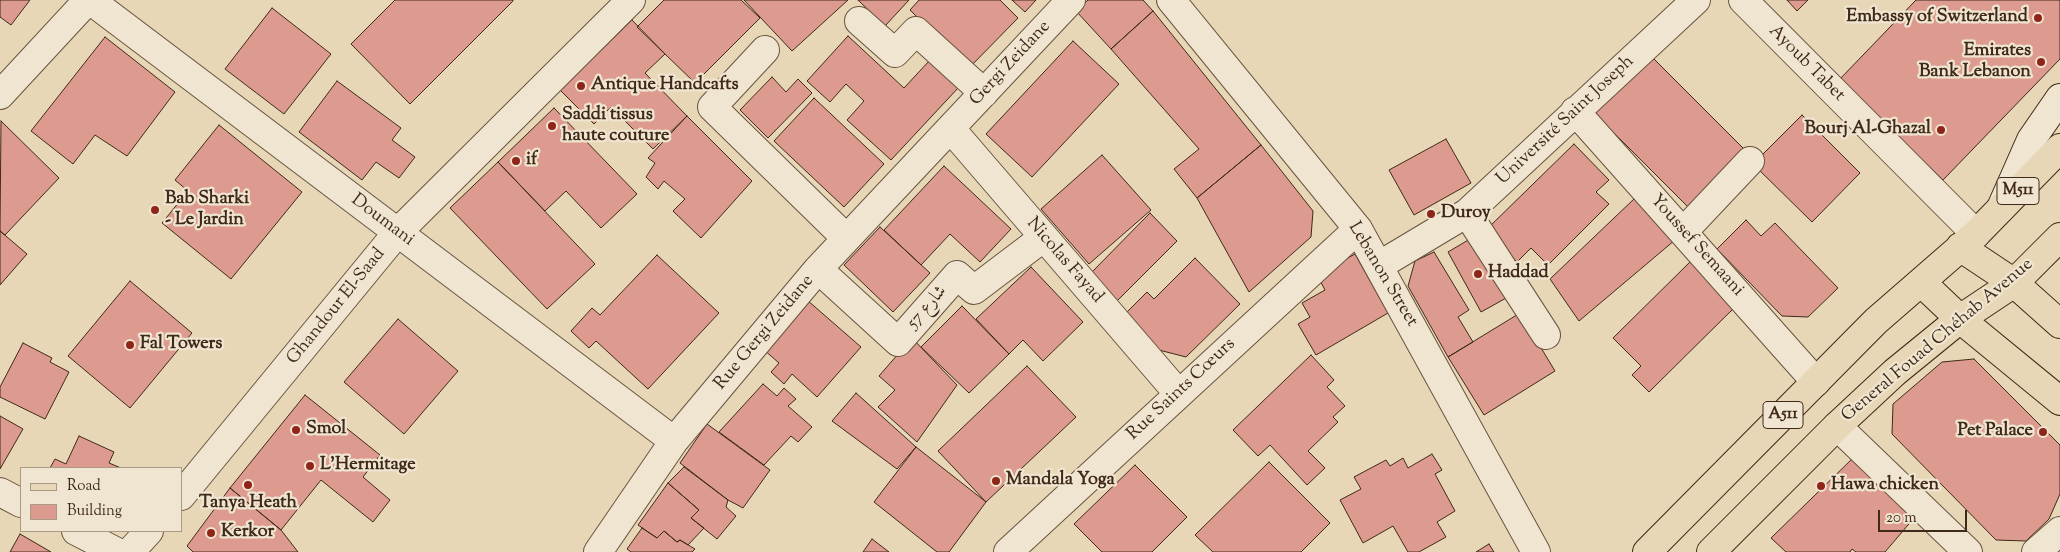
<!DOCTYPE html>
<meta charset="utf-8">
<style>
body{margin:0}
#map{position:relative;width:2060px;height:552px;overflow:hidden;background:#e7d7b6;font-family:"Sorts Mill Goudy",serif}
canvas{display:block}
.legend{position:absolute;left:20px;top:467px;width:162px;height:65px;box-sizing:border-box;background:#efe5d0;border:1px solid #a99a86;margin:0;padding:6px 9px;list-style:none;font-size:15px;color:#3f2918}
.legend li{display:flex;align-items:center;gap:10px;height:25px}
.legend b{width:25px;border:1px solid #a99a86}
.scale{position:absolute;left:1878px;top:510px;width:89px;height:22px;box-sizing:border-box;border:2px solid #3f2918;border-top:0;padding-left:6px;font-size:15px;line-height:18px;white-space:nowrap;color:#3f2918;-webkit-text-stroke:4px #efe5d0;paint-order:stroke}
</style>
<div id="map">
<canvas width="2060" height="552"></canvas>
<ul class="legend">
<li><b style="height:6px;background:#e7d7b6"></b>Road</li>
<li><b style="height:14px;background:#dd9b8f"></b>Building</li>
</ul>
<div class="scale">20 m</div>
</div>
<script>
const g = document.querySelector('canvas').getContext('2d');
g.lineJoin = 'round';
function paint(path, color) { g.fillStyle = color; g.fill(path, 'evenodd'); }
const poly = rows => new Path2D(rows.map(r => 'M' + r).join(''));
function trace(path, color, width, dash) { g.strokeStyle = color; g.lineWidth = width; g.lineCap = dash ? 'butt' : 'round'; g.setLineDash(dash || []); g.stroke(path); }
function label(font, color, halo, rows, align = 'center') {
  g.font = font + ' "Sorts Mill Goudy",Amiri,serif'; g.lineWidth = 4.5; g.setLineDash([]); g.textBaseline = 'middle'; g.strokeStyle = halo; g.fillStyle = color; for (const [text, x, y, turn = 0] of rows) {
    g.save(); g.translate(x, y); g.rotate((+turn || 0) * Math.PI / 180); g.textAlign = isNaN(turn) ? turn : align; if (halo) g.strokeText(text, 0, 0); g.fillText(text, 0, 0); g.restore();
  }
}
const building = poly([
 [0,0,30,0,11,25,0,17,0,0],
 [395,0,513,0,513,1,410,104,351,44,395,0],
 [664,0,741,0,760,18,695,83,637,27,664,0],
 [744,0,848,0,792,51,744,0],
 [858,0,909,0,885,26,858,0],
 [919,0,1000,0,1018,18,969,68,910,10,919,0],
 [1012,0,1036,0,1025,12,1012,0],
 [1088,0,1143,0,1153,11,1111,49,1076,11,1088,0],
 [1787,0,1808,0,1797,11,1787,0],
 [1916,0,2060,0,2060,59,1943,180,1839,80,1916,0],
 [272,8,331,54,284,114,225,69,272,8],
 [1153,11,1261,145,1197,198,1174,169,1199,149,1111,49,1153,11],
 [632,20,665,54,645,73,687,116,653,149,611,107,594,124,560,90,632,20],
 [848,36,904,88,930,60,959,87,891,160,847,120,864,101,846,84,830,102,807,81,848,36],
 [105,37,175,92,127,156,95,135,73,164,31,131,105,37],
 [1073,41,1119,84,1032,177,986,134,1073,41],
 [1652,57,1748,153,1691,210,1595,114,1652,57],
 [772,77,786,92,798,79,812,93,768,138,740,110,772,77],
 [337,81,401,128,392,140,415,157,399,178,376,162,362,180,299,132,337,81],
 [814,98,884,164,844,207,774,141,814,98],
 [554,108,637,194,601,228,566,191,545,211,498,162,554,108],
 [1802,115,1860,173,1812,222,1753,164,1802,115],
 [687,116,752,181,701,238,673,211,685,199,664,181,658,189,646,177,655,163,648,158,687,116],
 [1,121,59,178,5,235,0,231,1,121],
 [219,125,302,192,231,279,162,223,188,191,175,180,219,125],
 [1446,139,1471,183,1414,215,1389,170,1446,139],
 [1574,144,1609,180,1596,192,1609,204,1548,265,1531,248,1517,262,1486,230,1574,144],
 [1261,145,1313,211,1311,237,1249,292,1197,198,1261,145],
 [1102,155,1151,210,1089,264,1041,209,1102,155],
 [498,162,595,264,547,309,450,208,498,162],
 [944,166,1011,229,980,262,950,234,921,265,884,230,944,166],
 [1634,199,1675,240,1579,321,1550,279,1634,199],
 [1150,213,1177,241,1117,301,1090,274,1150,213],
 [1746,220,1761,236,1775,223,1838,288,1808,317,1782,316,1717,249,1746,220],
 [880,227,930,273,893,312,844,265,880,227],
 [0,231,27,254,0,285,0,231],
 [1475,236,1508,297,1481,312,1448,252,1475,236],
 [1434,252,1469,310,1458,317,1473,342,1448,357,1408,286,1415,261,1434,252],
 [1355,254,1388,313,1316,355,1298,324,1310,317,1302,303,1325,290,1317,275,1355,254],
 [657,255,719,313,648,389,596,341,589,348,571,331,592,308,600,315,657,255],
 [1195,258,1240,304,1186,357,1155,349,1123,316,1147,292,1154,299,1195,258],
 [1691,261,1736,306,1649,392,1632,375,1641,366,1613,338,1691,261],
 [1031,267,1083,322,1043,361,1023,340,1009,354,976,319,1031,267],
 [130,281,192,333,130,408,68,356,130,281],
 [807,300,861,347,817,397,792,374,784,384,771,372,779,363,763,349,807,300],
 [962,306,1009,354,969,393,921,347,962,306],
 [1520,313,1555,371,1484,415,1448,357,1520,313],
 [398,319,458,371,404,434,344,382,398,319],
 [912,338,957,385,917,442,878,407,895,390,879,376,912,338],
 [23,343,52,358,50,362,69,372,45,419,0,397,0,387,23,343],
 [1311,355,1334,380,1327,387,1345,406,1333,417,1338,422,1308,451,1325,468,1307,485,1270,445,1258,456,1233,430,1311,355],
 [1974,359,2060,445,2060,494,2049,519,2026,541,1996,540,1892,434,1893,404,1942,362,1974,359],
 [1027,366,1076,417,986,502,938,451,1027,366],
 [763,384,777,396,784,388,796,399,788,406,812,427,798,442,791,436,764,465,719,432,763,384],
 [856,393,916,447,897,469,832,421,856,393],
 [305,395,380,455,363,477,390,500,373,522,321,480,281,530,230,488,305,395],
 [0,416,23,429,0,469,0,416],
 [707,424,770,470,743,508,728,500,680,463,707,424],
 [79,436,114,452,109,463,121,468,50,468,55,459,66,464,79,436],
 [916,447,986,502,949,552,937,552,874,502,916,447],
 [1432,454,1442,470,1435,474,1455,511,1437,522,1446,537,1419,552,1408,552,1393,526,1363,543,1340,500,1361,489,1354,477,1386,460,1390,466,1403,458,1408,468,1432,454],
 [1852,459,1914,518,1885,552,1856,552,1852,549,1850,552,1786,552,1771,538,1852,459],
 [1269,462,1330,523,1301,552,1213,552,1195,535,1269,462],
 [1135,465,1187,517,1152,552,1102,552,1074,524,1135,465],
 [684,467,728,500,726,507,736,516,717,539,691,518,699,510,668,483,684,467],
 [668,483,699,510,691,518,704,528,688,545,680,540,677,542,664,531,657,538,638,525,668,483],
 [230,488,281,530,298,552,193,552,187,546,230,488],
 [642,528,657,538,664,531,677,542,680,540,695,549,692,552,631,552,627,549,642,528],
 [20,534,51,552,10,552,20,534],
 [872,539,889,552,863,552,872,539],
 [1489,544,1494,552,1476,552,1489,544]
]);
paint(building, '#dd9b8f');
trace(building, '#3f2918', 1);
const street = poly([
 [90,0,674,441],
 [1171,0,1358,229,1536,552],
 [1743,0,1976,234],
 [859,21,895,53,916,31,984,93],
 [765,50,712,107,846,238],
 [0,95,88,0],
 [1575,111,1816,382],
 [951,129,1178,393],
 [1467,213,1546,335],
 [1683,232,1750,161],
 [1380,265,1467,213,1696,0],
 [818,269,898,342,957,275,974,290,1044,237],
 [1837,426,1968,552],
 [0,492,21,503],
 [181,496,397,233,631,0],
 [76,531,117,552],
 [130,552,149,531],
 [598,552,674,441,818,269,1071,0],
 [1008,552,1358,229],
 [2036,552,2060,531]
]);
const secondary = poly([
 [2001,208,2031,140,2060,98]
]);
const primary = poly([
 [2014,283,2060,324],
 [1960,319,2060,401]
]);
const highway = poly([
 [1960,247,2014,283],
 [1921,282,1960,319],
 [1647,552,1876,321,1976,234,2060,148],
 [1711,552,1837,426,1895,372,1960,319,2014,283,2060,237]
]);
trace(street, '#695440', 30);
trace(secondary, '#3f2918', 30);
trace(primary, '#3f2918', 30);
trace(highway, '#3f2918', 30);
trace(street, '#efe5d0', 28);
trace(secondary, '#efe5d0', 28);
trace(primary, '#e7d7b6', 28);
trace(highway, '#e7d7b6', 28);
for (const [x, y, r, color] of [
 [2038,18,5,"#8f2418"],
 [2041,62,5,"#8f2418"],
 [581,86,5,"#8f2418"],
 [552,126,5,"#8f2418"],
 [1941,130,5,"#8f2418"],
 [516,161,5,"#8f2418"],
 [155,210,5,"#8f2418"],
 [1431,214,5,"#8f2418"],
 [1478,274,5,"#8f2418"],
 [130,345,5,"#8f2418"],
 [296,430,5,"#8f2418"],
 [2043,432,5,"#8f2418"],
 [310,466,5,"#8f2418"],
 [996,481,5,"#8f2418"],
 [248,485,5,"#8f2418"],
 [1821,486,5,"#8f2418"],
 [211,533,5,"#8f2418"]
]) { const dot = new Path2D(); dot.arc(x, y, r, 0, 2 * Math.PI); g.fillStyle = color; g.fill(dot); trace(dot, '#efe5d0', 2); }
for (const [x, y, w] of [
 [2018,191,42],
 [1783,415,40]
]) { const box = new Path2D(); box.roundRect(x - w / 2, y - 13.5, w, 27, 4); g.fillStyle = '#efe5d0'; g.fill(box); trace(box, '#3f2918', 1); }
label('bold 16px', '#3f2918', null, [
 ["M511",2018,191],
 ["A511",1783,415]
]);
label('bold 18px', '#3f2918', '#efe5d0', [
 ["Embassy of Switzerland",2028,18,"right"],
 ["Emirates",2031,52,"right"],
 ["Bank Lebanon",2031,73,"right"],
 ["Antique Handcafts",591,86],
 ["Saddi tissus",562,116],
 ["haute couture",562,137],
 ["Bourj Al-Ghazal",1931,130,"right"],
 ["if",526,161],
 ["Bab Sharki",165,200],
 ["- Le Jardin",165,221],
 ["Duroy",1441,214],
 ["Haddad",1488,274],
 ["Fal Towers",140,345],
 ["Smol",306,430],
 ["Pet Palace",2033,432,"right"],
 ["L'Hermitage",320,466],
 ["Mandala Yoga",1006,481],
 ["Hawa chicken",1831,486],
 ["Tanya Heath",248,504,"center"],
 ["Kerkor",221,533]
], 'left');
label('18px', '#3f2918', '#efe5d0', [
 ["Gergi Zeidane",1011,64,-47],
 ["Ayoub Tabet",1806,64,45],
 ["Université Saint Joseph",1566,121,-43],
 ["Doumani",382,221,37],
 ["Youssef Semaani",1696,246,48],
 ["Nicolas Fayad",1064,261,49],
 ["Lebanon Street",1382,275,59],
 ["Ghandour El-Saad",337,307,-51],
 ["شارع 57",928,308,-49],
 ["Rue Gergi Zeidane",765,333,-50],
 ["General Fouad Chéhab Avenue",1938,341,-40],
 ["Rue Saints Cœurs",1182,390,-43]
]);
</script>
